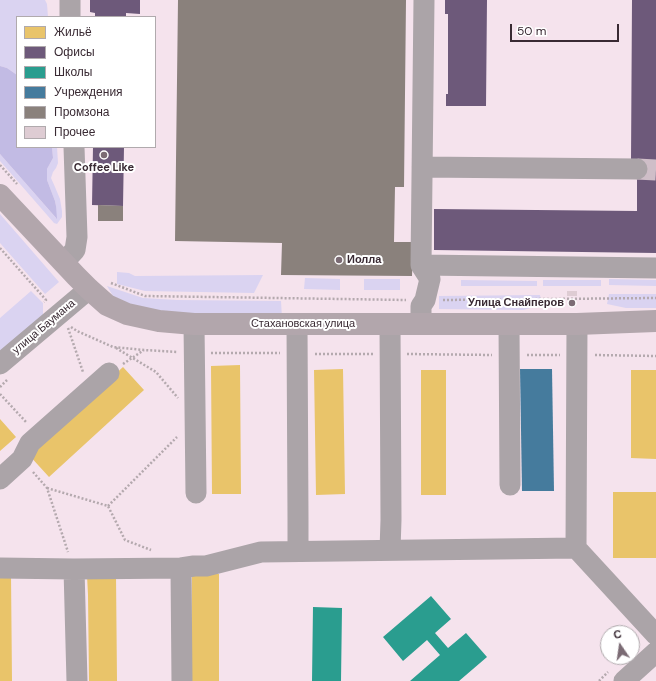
<!DOCTYPE html>
<meta charset="utf-8">
<style>
body{margin:0}
#map{position:relative;width:656px;height:681px;overflow:hidden;background:#f5e3ed;font-family:"DM Sans",sans-serif}
canvas{display:block}
.legend{position:absolute;left:16px;top:16px;width:140px;height:132px;box-sizing:border-box;background:#fff;border:1px solid #b0aaad;margin:0;padding:5px 7px;list-style:none;font-size:12px;color:#392a33}
.legend li{display:flex;align-items:center;gap:8px;height:20px}
.legend b{width:20px;border:1px solid #b0aaad}
.north{position:absolute;left:600px;top:625px;width:40px;height:40px;box-sizing:border-box;background:#fff;border:1px solid #b0aaad;border-radius:50%;rotate:347deg;font-size:11px;font-weight:700;line-height:16px;text-align:center;color:#392a33}
.north::after{content:'';display:block;margin:auto;width:14px;height:18px;background:#7b6b74;clip-path:polygon(50% 0,100% 100%,50% 72%,0 100%)}
.scale{position:absolute;left:510px;top:24px;width:109px;height:18px;box-sizing:border-box;border:2px solid #392a33;border-top:0;padding-left:5px;font-size:12px;line-height:14px;white-space:nowrap;color:#392a33;-webkit-text-stroke:3px #fff;paint-order:stroke}
</style>
<div id="map">
<canvas width="656" height="681"></canvas>
<ul class="legend">
<li><b style="height:11px;background:#e9c46a"></b>Жильё</li>
<li><b style="height:11px;background:#6d597a"></b>Офисы</li>
<li><b style="height:11px;background:#2a9d8f"></b>Школы</li>
<li><b style="height:11px;background:#457b9d"></b>Учреждения</li>
<li><b style="height:11px;background:#8a817c"></b>Промзона</li>
<li><b style="height:11px;background:#deccd3"></b>Прочее</li>
</ul>
<div class="north">С</div>
<div class="scale">50 m</div>
</div>
<script>
const g = document.querySelector('canvas').getContext('2d');
g.lineJoin = 'round';
function paint(path, color) { g.fillStyle = color; g.fill(path, 'evenodd'); }
const poly = rows => new Path2D(rows.map(r => 'M' + r).join(''));
function trace(path, color, width, dash) { g.strokeStyle = color; g.lineWidth = width; g.lineCap = dash ? 'butt' : 'round'; g.setLineDash(dash || []); g.stroke(path); }
function label(font, color, halo, rows, align = 'center') {
  g.font = font + ' "DM Sans",sans-serif'; g.lineWidth = 4; g.setLineDash([]); g.textBaseline = 'middle'; g.strokeStyle = halo; g.fillStyle = color; for (const [text, x, y, turn = 0] of rows) {
    g.save(); g.translate(x, y); g.rotate((+turn || 0) * Math.PI / 180); g.textAlign = isNaN(turn) ? turn : align; if (halo) g.strokeText(text, 0, 0); g.fillText(text, 0, 0); g.restore();
  }
}
paint(poly([
 [0,0,45,0,47,4,48,17,17,17,17,75,7,68,0,66],
 [52,147,57,147,58,163,56,168,53,172,51,178,55,187,60,199,62,211,62,217,57,224,54,223,0,161,0,154,56,218,56,206,55,201,47,180,47,169,53,158],
 [0,214,59,282,45,294,0,243],
 [117,272,129,273,135,276,263,275,254,293,145,291,117,284],
 [305,278,340,279,340,290,304,289],
 [364,279,400,279,400,290,364,290],
 [609,279,656,280,656,286,609,285],
 [461,280,537,281,537,286,461,286],
 [543,280,601,280,601,286,543,286],
 [107,286,143,298,177,300,281,301,282,318,167,315,138,308,113,296],
 [31,291,43,303,43,315,0,353,0,318],
 [609,294,656,294,656,308,626,308,607,304],
 [540,295,542,305,523,310,439,309,439,296]
]), '#dad3f1');
paint(poly([
 [0,66,7,68,17,75,17,147,52,147,53,158,47,169,47,180,55,201,56,206,57,219,0,154]
]), '#c2bbe4');
paint(poly([
 [240,365,241,494,212,494,211,366],
 [123,367,144,390,49,477,28,454],
 [343,369,345,494,316,495,314,370],
 [421,370,446,370,446,495,421,495],
 [631,370,656,370,656,459,631,458],
 [0,419,16,437,0,451],
 [613,492,656,492,656,558,613,558],
 [192,574,219,574,219,681,191,681],
 [0,575,11,575,12,681,0,681],
 [87,575,116,575,117,681,89,681,88,595]
]), '#e9c46a');
paint(poly([
 [90,0,140,0,140,14,126,13,126,17,95,17,95,13,90,12],
 [445,0,487,0,486,106,446,106,446,94,448,94,448,14,445,14],
 [632,0,656,0,656,253,434,250,434,209,637,211,637,161,631,160],
 [93,147,124,147,123,206,92,205]
]), '#6d597a');
paint(poly([
 [431,596,451,619,435,633,448,648,466,633,487,657,459,681,410,681,440,655,427,640,403,661,383,637],
 [313,607,342,608,341,681,312,681]
]), '#2a9d8f');
paint(poly([
 [520,369,552,369,554,491,522,491]
]), '#457b9d');
paint(poly([
 [178,0,406,0,404,187,395,187,394,242,413,242,412,276,281,275,282,243,175,241],
 [98,205,123,206,123,221,98,221]
]), '#8a817c');
paint(poly([
 [567,291,577,291,577,296,567,296]
]), '#deccd3');
trace(poly([
 [637,169,656,170]
]), '#cfbec8', 21, [21, 10]);
trace(poly([
 [0,165,17,184],
 [0,248,46,300,44,302],
 [111,283,145,296,406,300],
 [443,300,656,298],
 [71,327,77,331,113,347,144,350,178,352],
 [68,328,83,372],
 [116,348,156,372,178,398],
 [211,353,280,353],
 [315,354,374,354],
 [407,354,492,355],
 [527,355,560,355],
 [595,355,656,356],
 [123,364,144,350],
 [0,387,7,380],
 [0,394,27,423],
 [33,472,47,488,68,552],
 [47,488,108,506,125,540,151,550],
 [108,506,177,437],
 [599,681,608,672]
]), '#b4a9ae', 2.5, [2, 2]);
trace(poly([
 [70,0,70,17],
 [422,167,637,169],
 [64,262,75,250,77,237,74,147],
 [421,265,656,268],
 [194,324,196,493],
 [297,324,298,518,298,551],
 [421,324,421,306,425,300,430,279,421,265,424,0],
 [509,324,510,485],
 [0,364,89,289],
 [0,479,22,459,30,443,109,373],
 [576,548,577,324],
 [390,550,391,520,390,324],
 [0,568,74,569,181,568,194,566,206,566,261,552,576,548,656,635],
 [181,568,182,681],
 [74,569,77,681],
 [624,681,656,652]
]), '#aba4a8', 21);
trace(poly([
 [0,195,76,276,89,289,107,305,127,314,159,321,194,324,577,324,656,321]
]), '#b2a6ac', 22);
for (const [x, y, r, color] of [
 [104,155,4,"#7b6b74"],
 [339,260,4,"#7b6b74"],
 [572,303,4,"#7b6b74"]
]) { const dot = new Path2D(); dot.arc(x, y, r, 0, 2 * Math.PI); g.fillStyle = color; g.fill(dot); trace(dot, '#fff', 1.5); }
label('bold 11px', '#392a33', '#fff', [
 ["Coffee Like",104,168],
 ["Иолла",347,260,"left"],
 ["Улица Снайперов",564,303,"right"]
]);
label('11px', '#392a33', '#fff', [
 ["Стахановская улица",303,324],
 ["улица Баумана",44,327,-40]
]);
</script>
